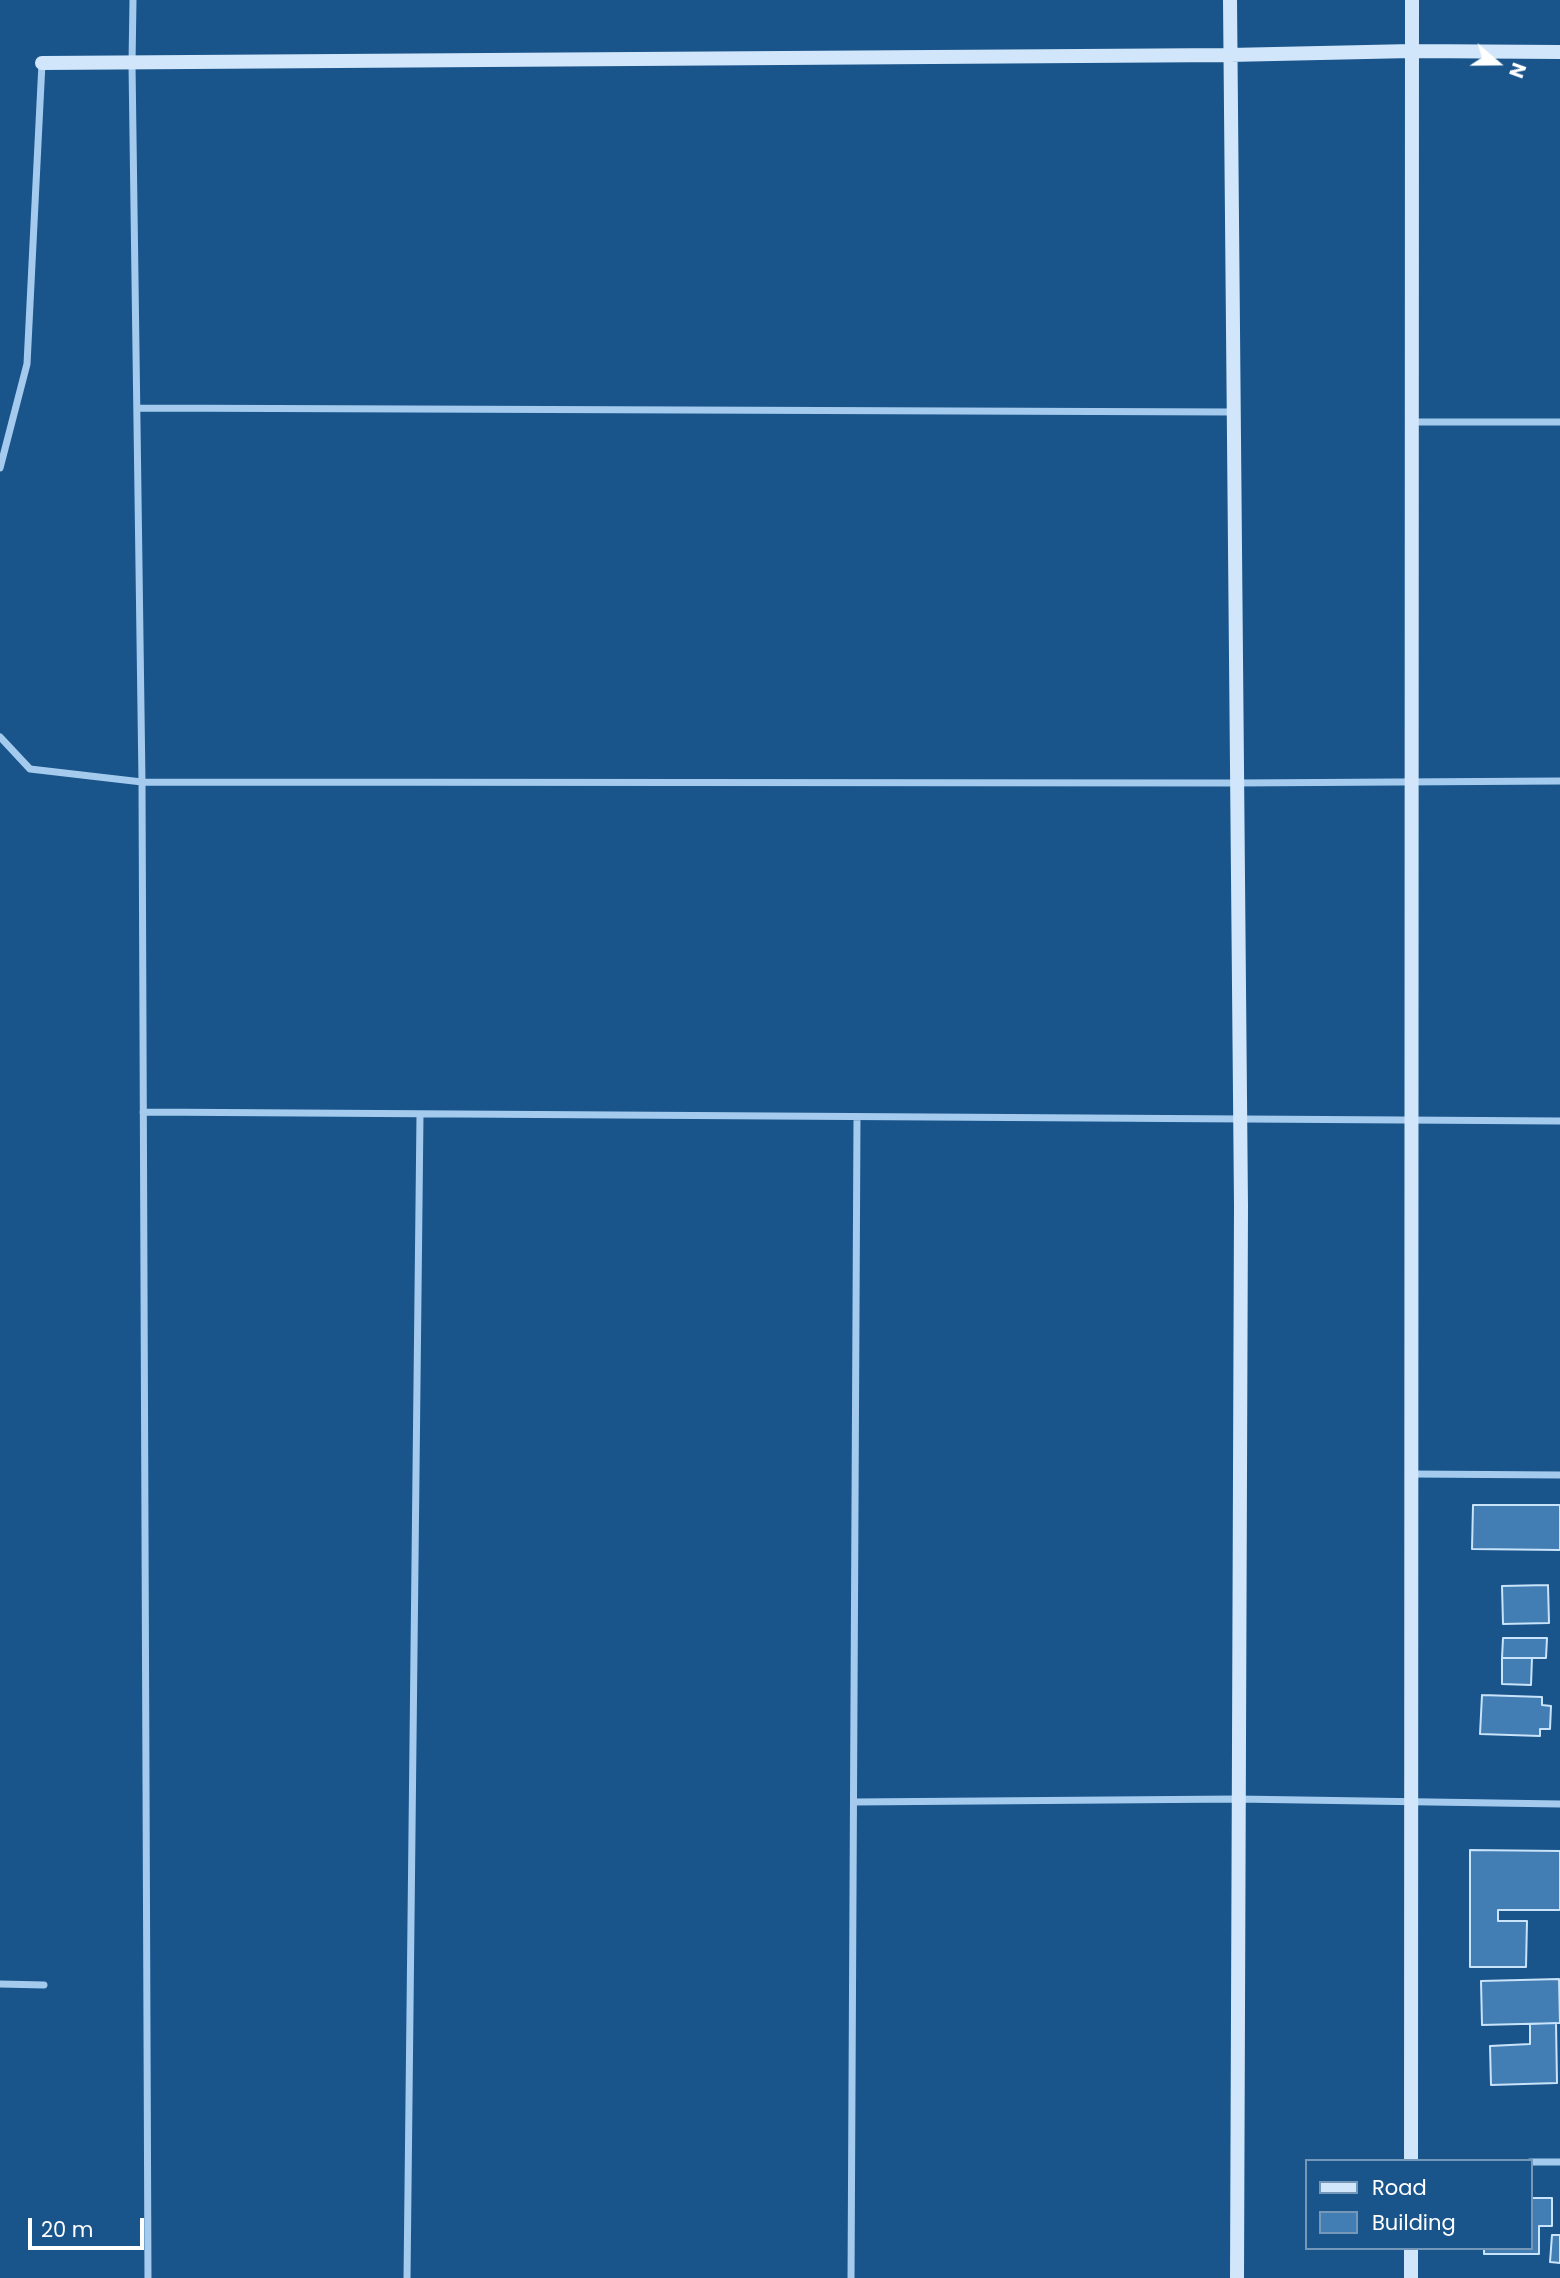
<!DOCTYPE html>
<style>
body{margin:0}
#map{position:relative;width:1560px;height:2278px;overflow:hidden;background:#19548b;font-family:Poppins,sans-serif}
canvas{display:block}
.legend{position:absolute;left:1305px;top:2159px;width:228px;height:91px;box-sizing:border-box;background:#19548b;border:2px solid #7598b9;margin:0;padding:9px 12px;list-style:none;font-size:21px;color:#fff}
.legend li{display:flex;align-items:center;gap:14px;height:35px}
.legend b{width:35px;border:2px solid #7598b9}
.north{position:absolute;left:1462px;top:28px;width:70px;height:70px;-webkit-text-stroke:5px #19548b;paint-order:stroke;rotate:110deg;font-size:19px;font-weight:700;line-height:28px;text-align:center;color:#fff}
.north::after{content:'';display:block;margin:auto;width:24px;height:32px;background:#fff;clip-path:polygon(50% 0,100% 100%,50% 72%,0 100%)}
.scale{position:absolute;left:28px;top:2218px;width:116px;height:32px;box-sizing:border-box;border:4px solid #fff;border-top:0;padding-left:9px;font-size:21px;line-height:24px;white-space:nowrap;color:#fff;-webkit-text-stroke:5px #19548b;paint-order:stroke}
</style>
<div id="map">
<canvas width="1560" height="2278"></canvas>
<ul class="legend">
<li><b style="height:9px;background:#d1e6fa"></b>Road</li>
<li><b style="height:19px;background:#427eb4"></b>Building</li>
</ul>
<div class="north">N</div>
<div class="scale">20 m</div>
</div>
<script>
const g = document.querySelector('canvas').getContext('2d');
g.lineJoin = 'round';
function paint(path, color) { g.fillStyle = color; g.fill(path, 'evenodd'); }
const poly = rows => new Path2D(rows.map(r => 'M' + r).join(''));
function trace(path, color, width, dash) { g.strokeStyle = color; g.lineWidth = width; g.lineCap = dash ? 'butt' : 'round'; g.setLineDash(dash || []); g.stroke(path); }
const building = poly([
 [1473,1505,1560,1505,1560,1550,1472,1549,1473,1505],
 [1548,1585,1549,1623,1503,1624,1502,1586,1548,1585],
 [1503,1638,1547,1638,1546,1658,1502,1658,1503,1638],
 [1502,1658,1532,1658,1531,1685,1502,1684,1502,1658],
 [1482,1695,1542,1697,1542,1705,1551,1706,1550,1729,1540,1729,1540,1736,1480,1734,1482,1695],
 [1470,1850,1560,1851,1560,1910,1498,1910,1498,1921,1527,1921,1526,1967,1470,1967,1470,1850],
 [1559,1979,1560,2023,1482,2025,1481,1981,1559,1979],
 [1556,2023,1557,2083,1491,2085,1490,2046,1530,2044,1530,2024,1556,2023],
 [1530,2198,1552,2198,1552,2226,1539,2226,1539,2254,1484,2254,1484,2248,1530,2248,1530,2198],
 [1552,2235,1560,2235,1560,2263,1550,2262,1552,2235]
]);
paint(building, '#427eb4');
trace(building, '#c9e3fa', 2);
trace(poly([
 [133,0,132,64,142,782,148,2278],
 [137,408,1232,412],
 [1412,422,1560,422],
 [0,468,27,364,42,63],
 [0,737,30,769,142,782,1236,783,1560,781],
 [143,1112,1560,1121],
 [1411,1474,1560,1475],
 [854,1802,1237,1799,1560,1804],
 [0,1984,44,1985],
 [1530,2162,1560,2162],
 [407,2278,420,1115],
 [851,2278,857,1118]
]), '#a4cbee', 7);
trace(poly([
 [1230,0,1241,1205,1237,2278],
 [42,63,1229,55,1412,51,1560,52],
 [1411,2161,1412,0],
 [1411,2278,1411,2248]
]), '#d1e6fa', 14);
</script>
